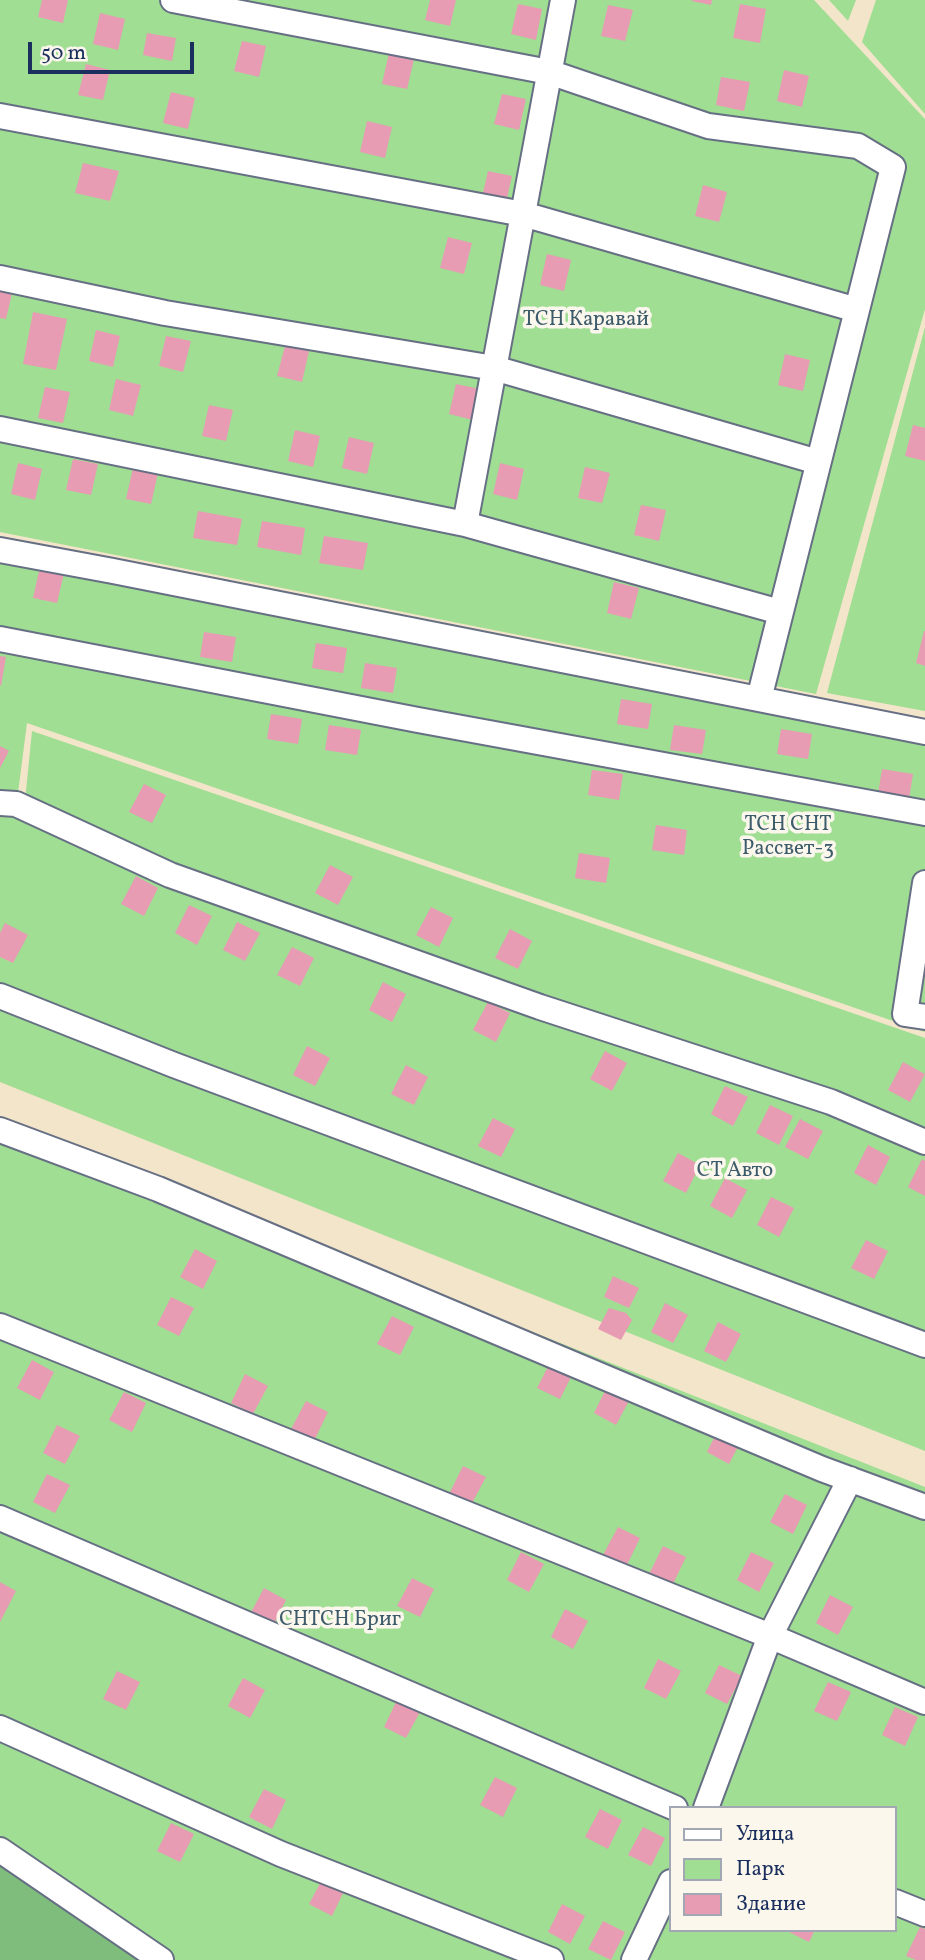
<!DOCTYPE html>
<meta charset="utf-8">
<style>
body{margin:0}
#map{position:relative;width:925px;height:1960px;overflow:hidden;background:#f2e5c9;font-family:Vollkorn,serif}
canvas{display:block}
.legend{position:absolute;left:669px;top:1806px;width:228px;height:126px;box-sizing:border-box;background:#fbf7ec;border:2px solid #a1a7b3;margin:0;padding:9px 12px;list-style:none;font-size:21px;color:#1b2f5e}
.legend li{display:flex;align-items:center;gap:14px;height:35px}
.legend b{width:35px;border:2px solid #a1a7b3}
.scale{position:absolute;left:28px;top:42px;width:166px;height:32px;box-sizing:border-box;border:4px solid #1b2f5e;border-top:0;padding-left:9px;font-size:21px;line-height:24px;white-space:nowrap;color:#1b2f5e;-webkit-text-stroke:5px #fbf7ec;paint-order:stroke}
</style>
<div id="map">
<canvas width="925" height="1960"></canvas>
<ul class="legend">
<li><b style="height:9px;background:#fff"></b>Улица</li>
<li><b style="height:19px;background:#9fde93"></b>Парк</li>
<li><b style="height:19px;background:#e89cb3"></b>Здание</li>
</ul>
<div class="scale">50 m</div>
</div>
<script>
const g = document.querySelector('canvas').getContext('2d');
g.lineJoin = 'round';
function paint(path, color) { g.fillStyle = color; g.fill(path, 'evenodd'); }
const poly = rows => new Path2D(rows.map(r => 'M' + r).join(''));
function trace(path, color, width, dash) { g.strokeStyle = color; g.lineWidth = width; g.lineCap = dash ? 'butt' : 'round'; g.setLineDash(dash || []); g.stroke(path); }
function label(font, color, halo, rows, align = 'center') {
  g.font = font + ' Vollkorn,serif'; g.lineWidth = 7; g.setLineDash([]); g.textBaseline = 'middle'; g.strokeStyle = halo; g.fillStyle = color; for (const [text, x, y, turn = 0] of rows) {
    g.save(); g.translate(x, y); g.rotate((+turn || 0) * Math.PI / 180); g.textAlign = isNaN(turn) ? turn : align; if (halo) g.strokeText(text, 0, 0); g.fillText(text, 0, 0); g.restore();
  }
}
paint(poly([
 [0,0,814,0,925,119,925,309,816,694,0,532],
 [829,0,856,0,848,21],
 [876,0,925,0,925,114,862,42],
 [925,327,925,711,827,693],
 [0,543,925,725,925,1032,27,723,16,808,0,808],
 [32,731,925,1038,925,1451,0,1082,0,812,24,811],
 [0,1122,925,1487,925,1960,0,1960],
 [671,1808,895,1808,895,1930,671,1930]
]), '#9fde93');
paint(poly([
 [0,1865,148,1960,0,1960]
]), '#7fbd7d');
paint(poly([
 [42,0,68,0,63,23,38,17],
 [430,0,456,0,450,26,425,20],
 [692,0,712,0,711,5,692,1],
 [518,4,542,9,536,40,511,34],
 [740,4,766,9,760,43,733,38],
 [608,5,633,10,625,41,601,36],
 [100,13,125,19,118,50,93,44],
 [147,33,176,38,172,61,143,55],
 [242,41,266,46,259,77,234,71],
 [389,53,414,59,407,89,382,84],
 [86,64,110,70,103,100,78,95],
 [784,70,809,76,802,107,777,101],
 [721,77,750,82,744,111,716,105],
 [171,92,195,98,188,129,163,123],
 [502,94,526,99,519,130,494,124],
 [367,121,392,127,385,158,360,152],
 [83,163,119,171,110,201,75,193],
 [488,171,512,176,505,207,481,202],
 [703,185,727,192,719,222,695,216],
 [448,237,472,243,464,274,440,268],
 [547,254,571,260,564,291,540,285],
 [0,286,13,289,6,319,0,318],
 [33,312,67,319,56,370,23,364],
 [96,330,120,336,113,367,89,361],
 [166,336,191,341,183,372,159,366],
 [285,346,309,351,302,382,277,376],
 [785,354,810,360,803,391,778,385],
 [116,379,141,385,133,416,109,410],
 [456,384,480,389,473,420,449,414],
 [45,387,70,392,63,423,38,418],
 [209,405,233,410,226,441,202,436],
 [913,425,925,428,925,461,905,456],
 [295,430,320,436,313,467,288,461],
 [349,437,374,443,367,474,342,468],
 [73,459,98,464,91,495,66,490],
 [18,463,42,469,35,500,11,494],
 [500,463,524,469,517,500,493,494],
 [585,467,610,473,602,503,578,498],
 [133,468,158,473,151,504,126,499],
 [641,505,666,510,659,541,634,535],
 [198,511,242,519,237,545,193,538],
 [262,521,305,528,301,555,257,547],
 [324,536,368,543,363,570,319,563],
 [40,567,64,573,57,603,33,598],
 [614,582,639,588,631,619,607,613],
 [924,631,925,631,925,666,916,663],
 [204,632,236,637,232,662,200,657],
 [316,643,347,648,343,673,312,668],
 [0,656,6,657,1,686,0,685],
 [365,663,397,668,393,693,361,688],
 [621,699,652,704,648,729,617,724],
 [271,714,302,719,298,744,267,739],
 [329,725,361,730,357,755,325,750],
 [674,725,706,730,702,754,670,750],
 [781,729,812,734,808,759,777,754],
 [0,746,9,751,0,768],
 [882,769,913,774,909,799,878,794],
 [592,770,623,774,619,800,588,795],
 [144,784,166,795,152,823,129,812],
 [656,825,687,830,684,855,652,850],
 [579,853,610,858,606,883,575,878],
 [330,865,353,877,338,905,315,893],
 [136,876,158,888,144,916,121,904],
 [189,905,212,916,197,945,175,933],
 [431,907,453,918,439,947,416,935],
 [237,922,260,933,245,961,223,950],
 [5,923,28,935,13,963,0,957,0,933],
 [510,929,532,941,518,969,495,958],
 [292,947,314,958,300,986,277,975],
 [383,982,406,994,392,1022,369,1010],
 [488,1002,510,1013,496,1042,473,1030],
 [307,1046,330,1058,315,1086,293,1075],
 [605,1051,627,1063,612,1091,590,1079],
 [903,1062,925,1074,910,1102,888,1090],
 [406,1065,428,1077,414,1105,391,1094],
 [725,1086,748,1097,733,1126,711,1114],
 [770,1105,793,1116,779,1145,756,1133],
 [493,1118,515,1129,501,1157,478,1146],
 [800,1119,823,1131,808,1159,785,1147],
 [868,1145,890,1157,876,1185,854,1173],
 [678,1153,700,1165,686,1193,663,1181],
 [922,1159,925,1161,925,1196,908,1187],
 [725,1178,747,1190,732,1218,710,1206],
 [771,1197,794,1208,779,1237,757,1225],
 [866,1240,888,1251,874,1279,851,1268],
 [195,1249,217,1261,203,1289,180,1277],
 [613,1276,639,1288,629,1308,604,1297],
 [171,1297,194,1308,179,1336,157,1325],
 [665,1303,688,1315,673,1343,651,1332],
 [609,1308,626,1313,632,1320,621,1340,598,1329],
 [392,1316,414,1327,400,1355,377,1344],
 [718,1322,741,1334,726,1362,704,1351],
 [552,1359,574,1371,560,1399,537,1388],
 [32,1360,54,1372,40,1400,17,1388],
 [245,1374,268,1386,253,1414,231,1403],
 [608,1385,631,1397,616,1425,594,1413],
 [124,1392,146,1403,132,1432,109,1420],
 [306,1401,328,1412,314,1441,291,1429],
 [721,1424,744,1435,729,1464,707,1452],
 [57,1425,80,1436,65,1464,43,1453],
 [463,1466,486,1477,471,1505,449,1494],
 [47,1474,70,1485,55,1513,33,1502],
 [785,1494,807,1505,793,1534,770,1522],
 [618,1527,640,1538,626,1567,603,1555],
 [663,1546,686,1557,672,1586,649,1574],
 [521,1552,544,1564,529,1592,507,1580],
 [751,1552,774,1563,759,1592,737,1580],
 [412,1578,434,1589,420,1617,397,1606],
 [0,1582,16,1591,0,1622],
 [264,1588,286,1600,272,1628,249,1616],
 [830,1595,853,1607,838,1635,816,1623],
 [565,1609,588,1621,573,1649,551,1637],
 [658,1659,681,1671,666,1699,644,1688],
 [719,1665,742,1676,727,1704,705,1693],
 [117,1671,140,1682,126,1710,103,1699],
 [243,1678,265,1690,250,1718,228,1706],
 [828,1682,851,1692,837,1721,814,1711],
 [398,1698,421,1710,406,1738,384,1727],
 [895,1707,918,1717,905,1746,882,1735],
 [495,1777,517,1788,503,1817,480,1805],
 [264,1789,286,1800,272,1829,249,1817],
 [600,1809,622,1820,608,1849,585,1837],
 [171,1823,194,1834,180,1862,157,1851],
 [643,1827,665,1838,651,1866,628,1855],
 [324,1876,346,1887,332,1916,309,1904],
 [562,1904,585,1916,570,1944,548,1932],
 [603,1921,625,1932,611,1960,588,1949],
 [920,1927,925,1929,925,1960,916,1960,906,1956],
 [785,1930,815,1930,809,1942]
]), '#e89cb3');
const minor = poly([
 [173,0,549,72,708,126,858,146,893,167,759,699],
 [0,116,523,214,857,310],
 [0,278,165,313,494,368,818,462],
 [0,429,465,524,563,0],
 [465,524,780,612],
 [0,550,113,571,925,732],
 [0,639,418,720,925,813],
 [0,803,16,804,170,875,540,1007,831,1102,925,1142],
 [925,883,905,1014,925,1017],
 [0,996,174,1065,925,1345],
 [0,1130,158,1189,822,1469,925,1507],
 [0,1326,770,1636,925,1702],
 [0,1518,675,1808],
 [0,1728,281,1854,551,1960],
 [706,1808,770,1636,850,1479],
 [0,1850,161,1960],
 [895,1902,925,1914],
 [634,1960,671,1882]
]);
trace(minor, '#666f83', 28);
trace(minor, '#fff', 24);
label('21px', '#3c5b6b', '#fbf7ec', [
 ["ТСН Каравай",586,321],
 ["ТСН СНТ",788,826],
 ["Рассвет-3",788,850],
 ["СТ Авто",735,1172],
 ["СНТСН Бриг",340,1621]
]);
</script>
